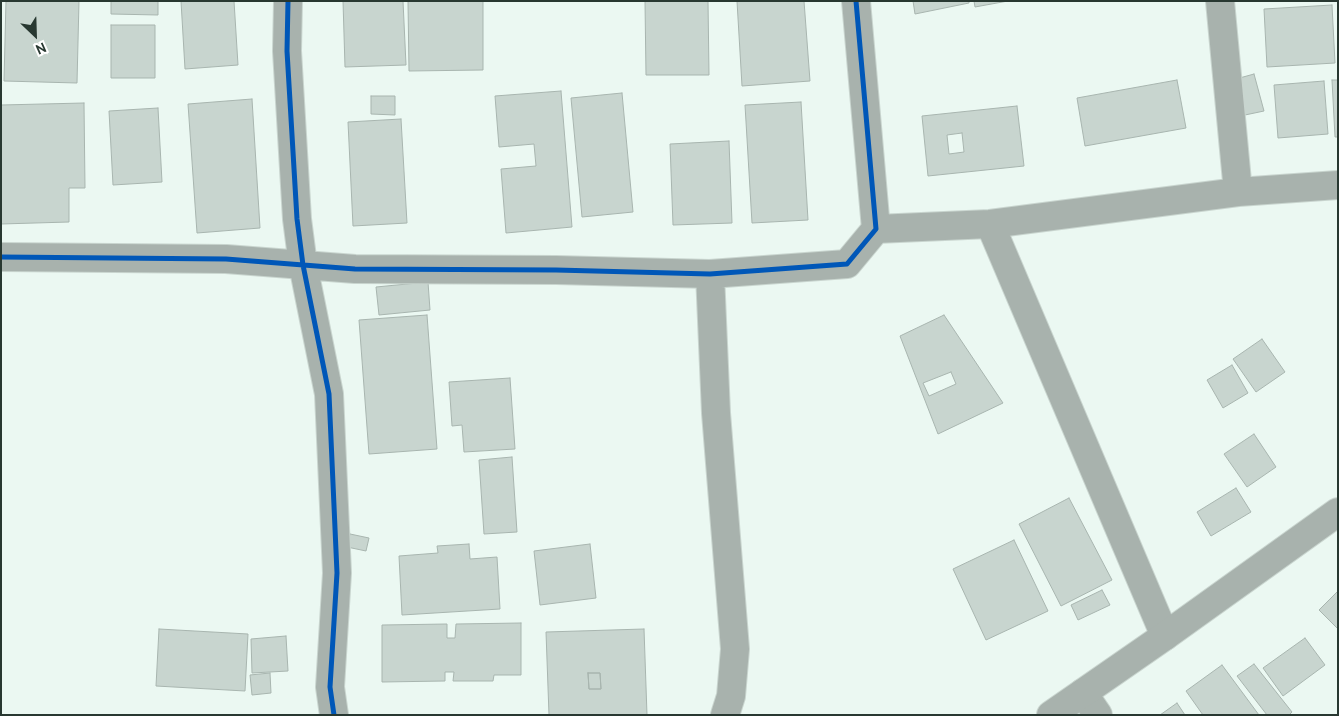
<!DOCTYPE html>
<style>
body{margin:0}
#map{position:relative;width:1339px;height:716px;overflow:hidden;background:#ebf8f2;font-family:Cabin,sans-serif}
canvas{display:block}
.frame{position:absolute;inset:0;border:2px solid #283831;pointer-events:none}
.north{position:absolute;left:10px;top:10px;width:50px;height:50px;-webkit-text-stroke:4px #fff;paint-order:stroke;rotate:156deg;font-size:14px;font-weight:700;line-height:20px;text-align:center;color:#283831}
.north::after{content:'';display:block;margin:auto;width:18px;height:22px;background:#283831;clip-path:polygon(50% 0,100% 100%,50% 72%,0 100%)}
</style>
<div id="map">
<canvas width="1339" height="716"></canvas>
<div class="frame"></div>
<div class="north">N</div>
</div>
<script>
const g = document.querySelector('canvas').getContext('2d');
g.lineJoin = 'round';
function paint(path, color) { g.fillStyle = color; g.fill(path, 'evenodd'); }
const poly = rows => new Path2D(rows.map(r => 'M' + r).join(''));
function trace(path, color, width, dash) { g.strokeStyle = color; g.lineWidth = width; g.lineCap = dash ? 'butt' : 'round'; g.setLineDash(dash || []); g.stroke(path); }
const building = poly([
 [6,1,79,1,77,83,4,81,6,1],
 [111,1,158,1,158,15,111,14,111,1],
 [181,1,234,1,238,65,185,69,181,1],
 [343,1,403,1,406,65,345,67,343,1],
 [408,1,483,1,483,70,409,71,408,1],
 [645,1,708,1,709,75,646,75,645,1],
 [737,1,804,1,810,81,742,86,737,1],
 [913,1,969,1,969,3,915,14,913,1],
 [974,1,1008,1,975,7,974,1],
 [1332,5,1335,63,1267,67,1264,9,1332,5],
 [111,25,155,25,155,78,111,78,111,25],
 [1254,74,1264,111,1245,115,1236,79,1254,74],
 [1177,80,1186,128,1085,146,1077,98,1177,80],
 [1332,80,1338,80,1338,137,1335,137,1332,80],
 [1324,81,1328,134,1278,138,1274,85,1324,81],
 [561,91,572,227,506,233,501,169,536,166,534,144,499,147,495,96,561,91],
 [622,93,633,212,582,217,571,98,622,93],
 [371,96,395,96,395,115,371,114,371,96],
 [252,99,260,228,197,233,188,104,252,99],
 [801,102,808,220,752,223,745,105,801,102],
 [84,103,85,188,69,188,69,222,1,224,1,105,84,103],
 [1017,106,1024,166,928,176,922,116,1017,106],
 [962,133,964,152,949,154,947,135,962,133],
 [158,108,162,182,113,185,109,111,158,108],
 [401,119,407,223,353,226,348,122,401,119],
 [729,141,732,223,673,225,670,144,729,141],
 [428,282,430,310,379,315,376,287,428,282],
 [427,315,437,449,369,454,359,320,427,315],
 [944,315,1003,403,938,434,900,336,944,315],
 [951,372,956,384,929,396,923,383,951,372],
 [1262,339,1285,372,1256,392,1233,359,1262,339],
 [1232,365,1248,393,1223,408,1207,380,1232,365],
 [510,378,515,449,464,452,462,425,452,426,449,382,510,378],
 [1254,434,1276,467,1247,487,1224,454,1254,434],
 [512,457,517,532,484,534,479,460,512,457],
 [1236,488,1251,512,1211,536,1197,512,1236,488],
 [1069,498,1112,580,1061,606,1019,524,1069,498],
 [350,534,369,538,366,551,347,547,350,534],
 [1014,540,1048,611,986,640,953,569,1014,540],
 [469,544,470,559,497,557,500,609,402,615,399,556,438,553,437,546,469,544],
 [590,544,596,598,540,605,534,551,590,544],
 [1102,590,1110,605,1078,620,1071,605,1102,590],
 [1338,591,1338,629,1319,610,1338,591],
 [521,623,521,675,494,675,493,681,453,681,454,672,445,672,445,681,382,682,382,625,447,624,447,638,455,638,456,624,521,623],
 [159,629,248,634,245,691,156,686,159,629],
 [644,629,647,715,549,715,546,632,644,629],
 [588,673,600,673,601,689,589,689,588,673],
 [286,636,288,671,252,673,251,639,286,636],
 [1305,638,1325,665,1283,696,1263,668,1305,638],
 [1254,664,1292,712,1289,715,1267,715,1237,676,1254,664],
 [1222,665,1259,715,1203,715,1186,691,1222,665],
 [270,673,271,693,252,695,250,675,270,673],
 [588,673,600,673,601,689,589,689,588,673],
 [1177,703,1185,715,1160,715,1177,703]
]);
paint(building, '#c8d5cf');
trace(building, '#a8b5af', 1);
const minor = poly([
 [288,1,287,51,297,219,303,265,329,394,337,573,330,687,334,715],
 [1220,1,1238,192],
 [990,224,1165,636],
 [876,229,990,224,1238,192,1338,185],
 [1,257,226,259,355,269,556,270,710,274,847,264,876,229,856,1],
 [710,274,716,413,735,649,731,696,725,715],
 [1083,693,1098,715]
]);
const tertiary = poly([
 [1051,715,1165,636,1338,512]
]);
trace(minor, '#c9d5cf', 30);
trace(tertiary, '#c9d5cf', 30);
trace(minor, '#a8b2ad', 28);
trace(tertiary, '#a8b2ad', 28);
trace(poly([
 [288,1,287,51,297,219,303,265,329,394,337,573,330,687,334,715],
 [1,257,226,259,355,269,556,270,710,274,847,264,876,229,856,1]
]), '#0057b8', 5);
</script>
